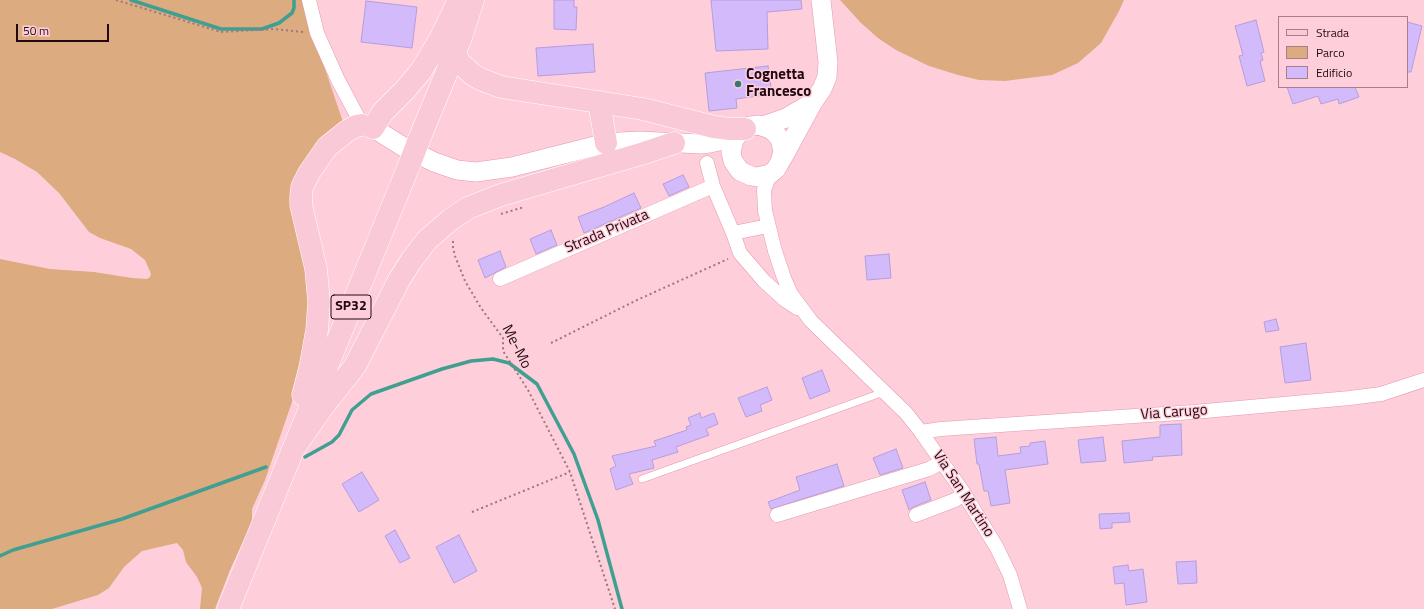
<!DOCTYPE html>
<style>
body{margin:0}
#map{position:relative;width:1424px;height:609px;overflow:hidden;background:#fecfda;font-family:"Titillium Web",sans-serif}
canvas{display:block}
.legend{position:absolute;left:1278px;top:16px;width:130px;height:72px;box-sizing:border-box;background:#fecfda;border:1px solid #a67f8a;margin:0;padding:5px 7px;list-style:none;font-size:12px;color:#220811}
.legend li{display:flex;align-items:center;gap:8px;height:20px}
.legend b{width:20px;border:1px solid #a67f8a}
.scale{position:absolute;left:16px;top:24px;width:93px;height:18px;box-sizing:border-box;border:2px solid #220811;border-top:0;padding-left:5px;font-size:12px;line-height:14px;white-space:nowrap;color:#220811;-webkit-text-stroke:3px #fecfda;paint-order:stroke}
</style>
<div id="map">
<canvas width="1424" height="609"></canvas>
<ul class="legend">
<li><b style="height:5px;background:#fac9d7"></b>Strada</li>
<li><b style="height:11px;background:#dcab80"></b>Parco</li>
<li><b style="height:11px;background:#d3bbfb"></b>Edificio</li>
</ul>
<div class="scale">50 m</div>
</div>
<script>
const g = document.querySelector('canvas').getContext('2d');
g.lineJoin = 'round';
function paint(path, color) { g.fillStyle = color; g.fill(path, 'evenodd'); }
const poly = rows => new Path2D(rows.map(r => 'M' + r).join(''));
function trace(path, color, width, dash) { g.strokeStyle = color; g.lineWidth = width; g.lineCap = dash ? 'butt' : 'round'; g.setLineDash(dash || []); g.stroke(path); }
function label(font, color, halo, rows, align = 'center') {
  g.font = font + ' "Titillium Web",sans-serif'; g.lineWidth = 3; g.setLineDash([]); g.textBaseline = 'middle'; g.strokeStyle = halo; g.fillStyle = color; for (const [text, x, y, turn = 0] of rows) {
    g.save(); g.translate(x, y); g.rotate((+turn || 0) * Math.PI / 180); g.textAlign = isNaN(turn) ? turn : align; if (halo) g.strokeText(text, 0, 0); g.fillText(text, 0, 0); g.restore();
  }
}
paint(poly([
 [0,0,306,0,323,63,343,122,305,165,315,291,293,399,265,480,252,509,252,522,230,570,215,609,200,609,202,588,197,577,186,562,183,550,177,543,142,551,124,567,109,588,98,595,52,609,0,609,0,259,50,269,94,272,132,278,147,279,150,277,151,274,145,260,131,249,100,238,89,232,59,193,37,172,15,159,0,152],
 [840,0,1124,0,1119,11,1101,43,1078,63,1052,75,1005,81,979,80,958,75,929,66,896,50,878,38,861,23]
]), '#dcab80');
trace(poly([
 [131,0,221,29,262,29,279,23,292,13,294,8,294,0],
 [305,457,332,442,339,435,352,410,371,394,442,369,471,361,493,359,509,363,537,384,574,454,598,520,622,609],
 [0,556,13,550,122,519,266,467]
]), '#419f91', 3.5);
const building = poly([
 [554,0,574,0,574,7,577,7,576,30,554,29,554,0],
 [711,0,801,0,802,9,767,12,768,49,716,51,711,0],
 [366,1,417,7,412,48,361,42,366,1],
 [1256,20,1264,52,1261,53,1263,60,1260,61,1265,81,1247,86,1239,56,1243,55,1235,26,1256,20],
 [1407,22,1422,26,1411,72,1407,72,1407,22],
 [593,44,595,72,538,76,536,48,593,44],
 [768,66,772,94,736,99,737,108,709,111,705,73,768,66],
 [1287,87,1355,87,1359,97,1339,104,1338,99,1321,104,1318,96,1293,104,1287,87],
 [683,175,689,187,669,196,663,184,683,175],
 [634,193,641,208,584,233,578,217,604,207,634,193],
 [551,230,557,245,536,254,530,239,551,230],
 [500,251,506,267,485,278,478,260,500,251],
 [889,254,891,278,867,280,865,256,889,254],
 [1276,319,1279,330,1266,332,1264,322,1276,319],
 [1306,343,1311,380,1285,383,1280,347,1306,343],
 [822,370,830,391,810,399,802,378,822,370],
 [767,387,772,400,760,405,762,411,746,417,738,398,767,387],
 [700,413,701,418,714,413,718,424,706,429,709,435,676,447,678,452,652,460,654,468,629,474,633,484,616,490,610,469,616,466,612,456,656,446,654,441,687,430,686,427,691,425,688,418,700,413],
 [1181,424,1182,455,1152,457,1153,460,1124,463,1122,441,1160,437,1160,425,1181,424],
 [996,437,998,456,1021,453,1020,447,1030,446,1030,443,1045,441,1048,464,1005,470,1010,503,991,506,988,491,984,491,979,464,977,464,974,439,996,437],
 [1103,437,1106,461,1081,463,1078,440,1103,437],
 [896,449,903,468,880,475,873,458,896,449],
 [837,464,844,486,771,509,768,502,800,490,796,477,837,464],
 [362,472,379,500,359,512,342,484,362,472],
 [925,482,931,500,913,507,909,510,902,490,925,482],
 [1129,513,1130,522,1112,523,1112,528,1100,529,1099,514,1129,513],
 [395,530,410,558,400,563,385,536,395,530],
 [459,535,477,571,454,583,436,547,459,535],
 [1196,561,1197,583,1178,584,1176,562,1196,561],
 [1128,565,1129,571,1143,569,1147,602,1126,605,1124,583,1115,584,1113,567,1128,565]
]);
paint(building, '#d3bbfb');
trace(building, '#b59ddc', 1);
const lane = poly([
 [642,479,884,392]
]);
const street = poly([
 [309,0,317,33,338,80,362,125],
 [707,163,713,186,733,233,740,253,764,281,785,300,797,308],
 [770,174,764,190,765,211,775,251,784,278,791,294,811,321,906,413,921,432,963,492,997,548,1010,575,1020,609],
 [733,233,768,226],
 [500,279,713,186],
 [921,432,941,429,1194,412,1350,398,1381,394,1424,380],
 [777,515,929,469,942,462],
 [916,515,955,500,964,494]
]);
const secondary = poly([
 [362,125,378,131,402,146,434,162,457,170,476,172,512,167,595,146,619,142,640,141,701,144,710,143,719,141,738,134,750,126,759,125,770,129,776,134,780,139,783,151,780,162,776,169,770,174,757,177,751,176,740,171,733,161,731,152,734,140,738,134],
 [763,126,786,118,812,103],
 [782,159,813,102,822,89,827,77,828,62,821,0]
]);
const primary = poly([
 [455,54,460,63,472,74,480,79,501,87,643,109,714,127,730,129,745,129],
 [599,102,606,143],
 [373,128,383,112,405,90,421,71,440,39,459,0],
 [418,142,460,40,473,0],
 [303,395,310,368,317,330,319,302,316,269,301,205,301,197,302,187,309,173,327,147,347,131,356,126,362,125],
 [292,451,322,408,355,366,399,280,411,261,427,240,450,220,468,208,501,195,644,153,674,143],
 [228,609,410,163]
]);
trace(lane, '#e398ad', 8);
trace(street, '#e398ad', 15);
trace(secondary, '#e398ad', 20);
trace(primary, '#fff', 23);
trace(poly([
 [116,0,221,32,274,29,303,32],
 [501,214,524,207],
 [453,241,453,247,455,256,465,281,481,308,503,338,503,351,528,390,570,472,615,609],
 [551,343,637,300,728,259],
 [472,512,570,472]
]), '#9c7680', 2, [2, 3]);
trace(lane, '#fff', 7);
trace(street, '#fff', 14);
trace(secondary, '#fff', 19);
trace(primary, '#fac9d7', 22);
const primaryBridge = poly([
 [410,163,418,142]
]);
trace(primaryBridge, '#fff', 23, []);
trace(primaryBridge, '#fac9d7', 22);
for (const [x, y, r, color] of [
 [738,84,4,"#357a6f"]
]) { const dot = new Path2D(); dot.arc(x, y, r, 0, 2 * Math.PI); g.fillStyle = color; g.fill(dot); trace(dot, '#fecfda', 1.5); }
for (const [x, y, w] of [
 [351,307,40]
]) { const box = new Path2D(); box.roundRect(x - w / 2, y - 12, w, 24, 3); g.fillStyle = '#fecfda'; g.fill(box); trace(box, '#220811', 1); }
label('bold 14px', '#220811', null, [
 ["SP32",351,307]
]);
label('bold 15px', '#220811', '#fecfda', [
 ["Cognetta",746,75],
 ["Francesco",746,92]
], 'left');
label('15px', '#220811', '#fecfda', [
 ["Strada Privata",607,232,-23],
 ["Me-Mo",516,347,63],
 ["Via Carugo",1174,413,-4],
 ["Via San Martino",963,494,57]
]);
</script>
